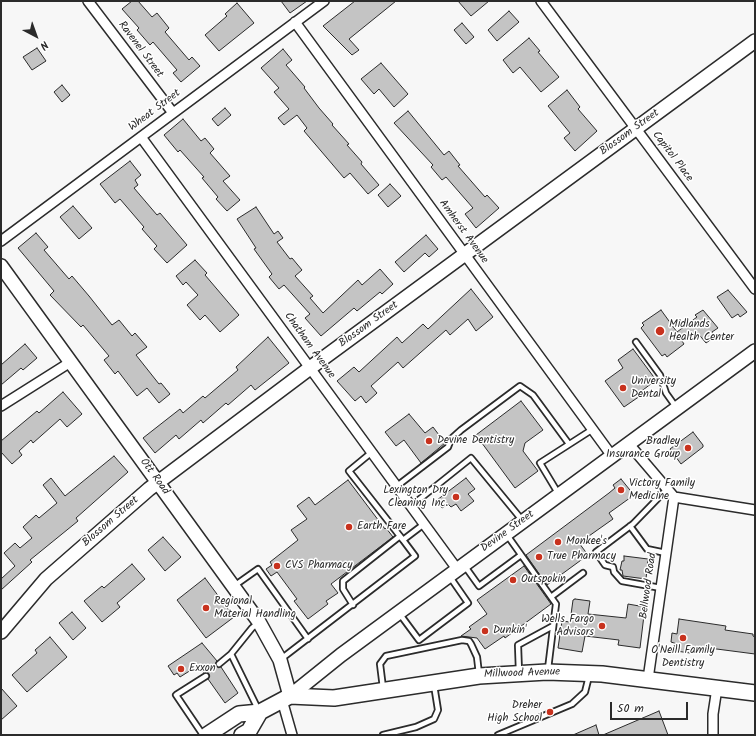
<!DOCTYPE html>
<style>
body{margin:0}
#map{position:relative;width:756px;height:736px;overflow:hidden;background:#f7f7f7;font-family:Kalam,sans-serif}
canvas{display:block}
.frame{position:absolute;inset:0;border:2px solid #2b2b2b;pointer-events:none}
.north{position:absolute;left:16px;top:16px;width:40px;height:40px;-webkit-text-stroke:3px #fff;paint-order:stroke;rotate:139deg;font-size:11px;font-weight:700;line-height:16px;text-align:center;color:#2b2b2b}
.north::after{content:'';display:block;margin:auto;width:14px;height:18px;background:#2b2b2b;clip-path:polygon(50% 0,100% 100%,50% 72%,0 100%)}
.scale{position:absolute;left:610px;top:702px;width:78px;height:18px;box-sizing:border-box;border:2px solid #2b2b2b;border-top:0;padding-left:5px;font-size:12px;line-height:14px;white-space:nowrap;color:#2b2b2b;-webkit-text-stroke:3px #fff;paint-order:stroke}
</style>
<div id="map">
<canvas width="756" height="736"></canvas>
<div class="frame"></div>
<div class="north">N</div>
<div class="scale">50 m</div>
</div>
<script>
const g = document.querySelector('canvas').getContext('2d');
g.lineJoin = 'round';
function paint(path, color) { g.fillStyle = color; g.fill(path, 'evenodd'); }
const poly = rows => new Path2D(rows.map(r => 'M' + r).join(''));
function trace(path, color, width, dash) { g.strokeStyle = color; g.lineWidth = width; g.lineCap = dash ? 'butt' : 'round'; g.setLineDash(dash || []); g.stroke(path); }
function label(font, color, halo, rows, align = 'center') {
  g.font = font + ' Kalam,sans-serif'; g.lineWidth = 3; g.setLineDash([]); g.textBaseline = 'middle'; g.strokeStyle = halo; g.fillStyle = color; for (const [text, x, y, turn = 0] of rows) {
    g.save(); g.translate(x, y); g.rotate((+turn || 0) * Math.PI / 180); g.textAlign = isNaN(turn) ? turn : align; if (halo) g.strokeText(text, 0, 0); g.fillText(text, 0, 0); g.restore();
  }
}
const building = poly([
 [132,1,138,1,152,17,157,13,169,28,165,32,189,60,192,57,200,66,181,82,173,73,177,70,153,42,150,45,137,30,139,28,122,9,132,1],
 [281,1,307,1,290,13,281,1],
 [355,1,396,1,349,39,359,50,352,55,323,26,355,1],
 [458,1,489,1,471,16,458,1],
 [237,3,254,23,219,51,205,35,227,16,225,14,237,3],
 [509,11,519,22,497,41,488,30,509,11],
 [462,23,474,37,466,44,454,30,462,23],
 [529,38,540,51,538,52,559,77,541,92,520,67,513,73,503,60,529,38],
 [37,48,46,61,32,70,23,57,37,48],
 [283,49,292,60,286,65,305,87,304,88,319,108,333,124,332,125,349,144,347,145,362,162,361,164,379,185,368,194,350,173,344,178,304,131,307,128,297,115,284,125,278,118,289,109,274,92,279,88,261,68,283,49],
 [381,63,408,94,394,107,379,89,374,94,361,79,381,63],
 [62,85,70,95,62,102,54,92,62,85],
 [567,90,580,107,578,109,597,131,575,151,564,138,570,133,548,106,567,90],
 [225,108,231,115,218,126,212,119,225,108],
 [408,111,444,155,449,151,460,165,458,166,485,197,487,195,499,208,476,228,465,214,473,208,446,177,442,180,431,167,433,165,394,123,408,111],
 [183,119,201,141,205,138,214,149,210,153,230,176,223,181,240,200,227,211,216,199,218,197,202,178,204,177,180,150,178,152,164,135,183,119],
 [130,161,141,175,135,180,138,185,134,188,157,215,160,213,187,245,167,263,154,249,157,246,142,229,144,227,120,199,115,203,100,184,130,161],
 [390,184,401,196,388,207,378,195,390,184],
 [73,206,92,228,79,239,60,217,73,206],
 [256,207,274,234,278,231,283,238,277,242,290,259,292,258,302,270,295,276,313,296,310,298,323,313,358,280,362,285,380,269,393,284,382,294,380,292,357,311,354,308,321,336,305,318,310,314,284,285,279,289,269,277,272,274,254,249,256,248,237,219,256,207],
 [36,233,48,247,44,250,69,279,72,276,89,296,112,325,119,320,132,336,135,333,147,347,136,355,159,384,161,383,170,394,159,403,147,388,137,396,118,371,115,374,104,360,109,356,83,325,81,327,50,295,54,291,18,248,36,233],
 [426,235,438,249,429,257,425,253,404,272,395,262,426,235],
 [195,260,207,273,205,275,239,315,220,332,205,315,200,320,187,305,198,295,186,282,183,285,176,276,195,260],
 [471,289,493,317,476,331,468,319,450,335,446,330,403,368,398,362,371,386,377,393,366,403,361,396,355,401,337,381,354,367,359,372,397,337,402,343,423,324,428,329,471,289],
 [728,290,747,312,740,317,738,314,732,318,717,297,728,290],
 [661,310,677,332,697,317,695,315,703,310,718,328,712,332,716,336,706,343,696,331,682,341,684,344,667,357,665,354,662,356,641,328,644,325,642,323,661,310],
 [268,337,289,363,255,390,251,385,228,405,226,403,203,423,201,420,179,439,176,435,155,453,143,438,180,409,183,413,203,396,205,398,238,370,236,367,268,337],
 [25,344,37,358,23,370,21,368,1,385,1,365,25,344],
 [633,349,656,380,639,393,640,396,624,407,605,381,623,368,618,360,633,349],
 [63,392,82,414,67,427,60,419,33,443,31,440,19,451,22,455,12,464,1,452,1,441,37,411,39,413,63,392],
 [521,401,543,430,525,443,523,451,538,471,515,488,476,435,521,401],
 [409,414,425,433,433,427,445,443,421,463,404,440,396,446,385,432,409,414],
 [693,432,703,445,703,447,681,464,670,449,693,432],
 [114,456,128,472,76,518,78,521,30,560,32,562,1,590,1,579,15,566,4,553,15,543,20,548,32,538,23,527,36,515,39,518,57,503,43,485,51,478,65,496,114,456],
 [466,478,475,489,468,494,474,501,461,511,456,504,451,507,448,504,442,508,437,500,466,478],
 [621,479,634,495,609,513,613,519,579,543,588,555,547,585,526,555,609,493,615,488,613,485,621,479],
 [348,480,385,529,386,528,393,537,331,584,338,593,326,601,328,604,308,619,294,601,297,599,277,572,271,576,266,569,272,565,270,562,298,540,291,530,307,519,297,506,309,497,315,505,348,480],
 [163,537,181,557,165,571,148,550,163,537],
 [624,556,648,559,646,579,623,576,622,570,620,570,622,561,624,561,624,556],
 [132,564,145,579,117,603,120,607,102,622,84,601,102,586,104,588,132,564],
 [524,566,551,604,505,638,504,636,485,649,477,638,461,636,471,629,469,627,487,614,477,600,524,566],
 [205,578,234,617,206,638,177,600,205,578],
 [575,599,590,601,588,614,626,618,628,604,645,607,640,648,618,645,619,640,585,636,582,652,558,648,562,621,570,622,573,600,575,599],
 [72,612,86,628,73,640,59,623,72,612],
 [679,619,726,626,725,630,753,634,753,636,755,637,755,654,709,648,709,650,691,647,690,653,676,651,677,644,671,642,672,633,677,634,679,619],
 [50,637,67,657,27,692,12,675,37,653,35,650,50,637],
 [202,643,217,661,216,666,221,667,238,693,225,703,208,679,209,674,204,673,199,665,180,677,177,673,174,675,168,666,202,643],
 [1,688,17,706,1,720,1,688],
 [659,711,668,735,603,735,659,711],
 [596,725,599,735,573,735,596,725]
]);
paint(building, '#c4c4c4');
trace(building, '#2b2b2b', 1);
const lane = poly([
 [636,342,660,375,666,393,676,407],
 [372,452,349,471,403,540,424,524],
 [397,486,448,447,451,439,461,430,520,386,533,395,569,444],
 [558,493,540,463,593,429],
 [411,506,471,458,522,520],
 [630,526,647,549,666,553],
 [507,535,556,604,548,669],
 [464,565,479,586,521,555],
 [234,586,258,569,308,639],
 [661,588,622,581,614,572,613,567,605,565,596,552,633,524,667,489],
 [551,597,583,573],
 [353,605,343,589,343,581,400,536],
 [399,613,419,640,468,603,450,577],
 [258,623,252,628,231,654,258,709],
 [281,659,415,556,403,540],
 [219,664,231,654],
 [519,672,518,645,553,626],
 [383,688,380,664,386,656,462,640,469,641,471,644,477,657,479,674],
 [203,735,176,695,206,676],
 [383,735,416,727,434,719,438,710,434,685],
 [498,735,572,704,585,692,589,676]
]);
const street = poly([
 [88,1,173,113],
 [541,1,755,289],
 [295,22,612,456],
 [141,137,457,569],
 [1,241,324,1],
 [1,406,69,363],
 [628,443,674,497,755,510],
 [648,679,674,497],
 [282,700,292,735],
 [713,735,713,714,717,688]
]);
const secondary = poly([
 [1,266,259,622,280,660,290,696,341,655,755,351],
 [1,632,46,579,149,489,310,368,755,41]
]);
const primary = poly([
 [207,735,239,714,260,712,290,696,334,698,479,676,547,672,602,674,755,693],
 [242,735,249,731,260,712]
]);
trace(lane, '#2b2b2b', 8);
trace(street, '#2b2b2b', 12);
trace(secondary, '#2b2b2b', 16);
trace(primary, '#2b2b2b', 18);
trace(lane, '#fff', 4.5);
trace(street, '#fff', 9);
trace(secondary, '#fff', 13);
trace(primary, '#fff', 15);
for (const [x, y, r, color] of [
 [660,331,5,"#c8321e"],
 [623,388,4,"#c8321e"],
 [429,441,4,"#c8321e"],
 [688,448,4,"#c8321e"],
 [621,490,4,"#c8321e"],
 [456,497,4,"#c8321e"],
 [349,527,4,"#c8321e"],
 [558,542,4,"#c8321e"],
 [539,557,4,"#c8321e"],
 [277,566,4,"#c8321e"],
 [513,580,4,"#c8321e"],
 [206,608,4,"#c8321e"],
 [602,626,4,"#c8321e"],
 [485,631,4,"#c8321e"],
 [683,638,4,"#c8321e"],
 [181,669,4,"#c8321e"],
 [550,712,4,"#c8321e"]
]) { const dot = new Path2D(); dot.arc(x, y, r, 0, 2 * Math.PI); g.fillStyle = color; g.fill(dot); trace(dot, '#fff', 1.5); }
label('11px', '#2b2b2b', '#fff', [
 ["Ravenel Street",140,50,53],
 ["Wheat Street",155,111,-37],
 ["Blossom Street",630,133,-36],
 ["Capitol Place",672,157,53],
 ["Amherst Avenue",463,232,54],
 ["Blossom Street",369,325,-36],
 ["Chatham Avenue",309,346,54],
 ["Ott Road",154,477,54],
 ["Blossom Street",111,522,-41],
 ["Devine Street",508,532,-36],
 ["Bellwood Road",649,586,-82],
 ["Millwood Avenue",522,674,-2]
]);
label('11px', '#2b2b2b', '#fff', [
 ["Midlands",669,325],
 ["Health Center",669,338],
 ["University",631,382],
 ["Dental",631,395],
 ["Devine Dentistry",437,441],
 ["Bradley",680,442,"right"],
 ["Insurance Group",680,455,"right"],
 ["Victory Family",629,484],
 ["Medicine",629,497],
 ["Lexington Dry",448,491,"right"],
 ["Cleaning Inc.",448,504,"right"],
 ["Earth Fare",357,527],
 ["Monkee's",566,542],
 ["True Pharmacy",547,557],
 ["CVS Pharmacy",285,566],
 ["Outspokin",521,580],
 ["Regional",214,602],
 ["Material Handling",214,615],
 ["Wells Fargo",594,620,"right"],
 ["Advisors",594,633,"right"],
 ["Dunkin'",493,631],
 ["O'Neill Family",683,651,"center"],
 ["Dentistry",683,664,"center"],
 ["Exxon",189,669],
 ["Dreher",542,706,"right"],
 ["High School",542,719,"right"]
], 'left');
</script>
